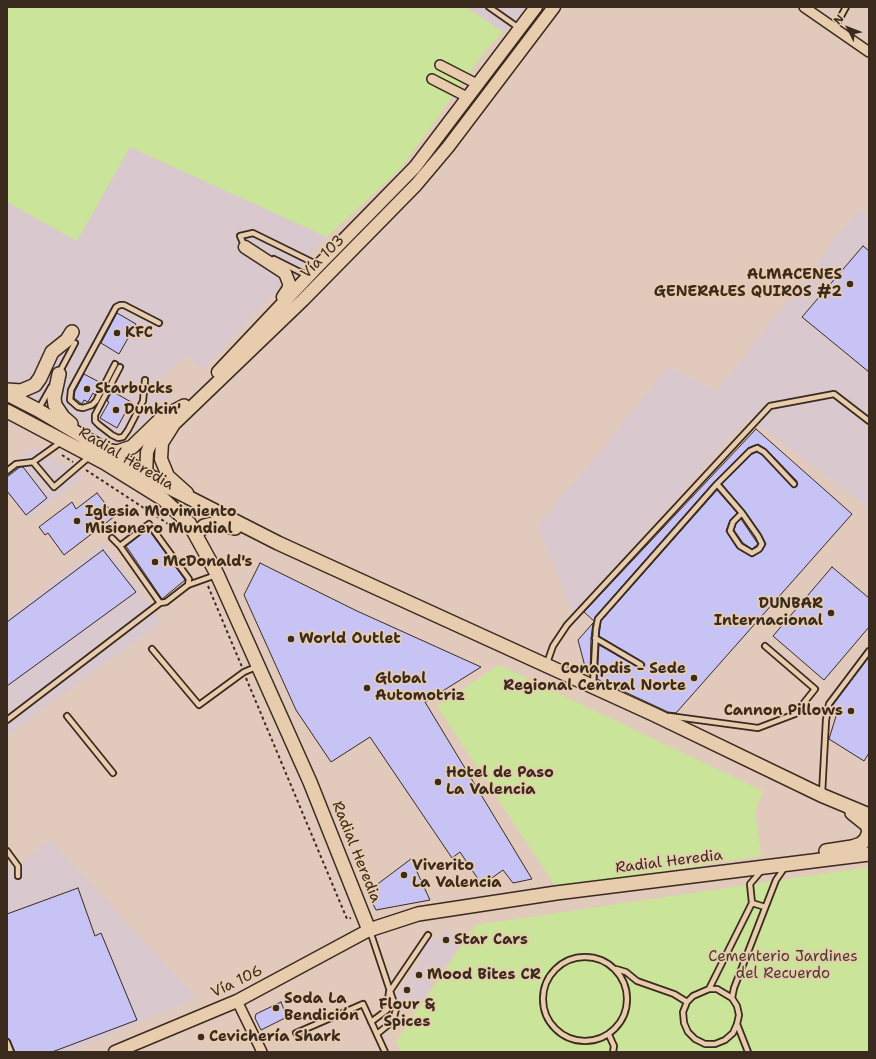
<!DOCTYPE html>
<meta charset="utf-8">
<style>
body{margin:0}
#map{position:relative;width:876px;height:1059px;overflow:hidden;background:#e1cabc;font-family:"Shantell Sans",sans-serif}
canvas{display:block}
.frame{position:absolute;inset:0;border:8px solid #3b2a1e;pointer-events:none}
.north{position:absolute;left:828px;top:8px;width:40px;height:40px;-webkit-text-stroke:3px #e7ccae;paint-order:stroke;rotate:312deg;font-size:11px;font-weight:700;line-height:16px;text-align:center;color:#3b2a1e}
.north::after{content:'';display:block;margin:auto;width:14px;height:18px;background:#3b2a1e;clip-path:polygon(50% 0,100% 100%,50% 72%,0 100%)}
</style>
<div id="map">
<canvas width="876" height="1059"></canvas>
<div class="frame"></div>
<div class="north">N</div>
</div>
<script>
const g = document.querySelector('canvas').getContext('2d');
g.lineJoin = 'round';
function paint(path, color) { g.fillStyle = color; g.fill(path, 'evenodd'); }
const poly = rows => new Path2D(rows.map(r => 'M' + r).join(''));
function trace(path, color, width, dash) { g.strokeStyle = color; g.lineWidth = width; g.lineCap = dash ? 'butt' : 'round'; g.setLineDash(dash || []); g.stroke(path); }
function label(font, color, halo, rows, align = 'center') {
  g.font = font + ' "Shantell Sans",sans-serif'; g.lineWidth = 3.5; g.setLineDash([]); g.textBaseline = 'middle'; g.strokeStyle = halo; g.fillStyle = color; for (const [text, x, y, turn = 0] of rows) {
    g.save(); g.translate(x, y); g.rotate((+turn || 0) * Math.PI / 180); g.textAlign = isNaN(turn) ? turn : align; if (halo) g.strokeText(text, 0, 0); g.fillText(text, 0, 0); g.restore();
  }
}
paint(poly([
 [466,7,527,7,503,32],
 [129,147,327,237,203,370,187,355,159,379,174,394,116,447,7,382,7,202,77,241],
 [859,209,869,217,869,508,749,418,572,614,538,525,598,454,668,366,717,391],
 [35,446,84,477,28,519,9,495,7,496,7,467],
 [104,543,162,622,7,736,7,618],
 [50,839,197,998,71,1052,7,1052,7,866,11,870],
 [451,931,463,941,413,1012,393,997,422,959,417,955,427,941,434,939,437,941,443,932]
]), '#d9c8cd');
paint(poly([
 [7,7,466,7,503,32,487,49,401,168,327,237,130,147,77,241,7,202],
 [499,665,763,791,755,812,761,856,556,887,437,706],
 [869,867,869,1052,401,1052,396,1041,476,925]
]), '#cae49a');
const building = poly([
 [863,246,869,251,869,372,802,317,863,246],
 [117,313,136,324,119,354,101,343,117,313],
 [84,374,101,383,95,395,93,393,88,402,84,400,82,404,74,398,75,391,84,374],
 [112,391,131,402,117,428,100,418,109,402,107,401,112,391],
 [756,429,852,514,676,713,668,712,597,679,599,645,639,668,642,668,645,665,643,662,599,636,601,621,717,490,737,513,730,520,726,531,737,548,752,557,762,551,766,544,761,534,745,511,722,484,752,454,757,452,762,455,793,487,797,486,797,481,766,449,758,444,748,448,714,482,595,617,594,621,584,612,756,429],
 [20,467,23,467,47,498,26,515,7,491,7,477,20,467],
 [97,493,115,516,64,555,48,533,45,535,39,527,72,502,76,509,97,493],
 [741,519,758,544,752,549,743,543,734,530,736,524,741,519],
 [148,529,185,580,162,599,126,546,148,529],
 [103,550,136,592,7,686,7,622,103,550],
 [260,563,357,611,481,667,425,702,532,879,513,883,503,870,482,885,460,852,452,858,370,737,331,762,296,710,244,595,260,563],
 [832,567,869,598,869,627,824,680,773,636,832,567],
 [593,623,591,638,590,675,587,674,578,640,593,623],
 [869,657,869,753,864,761,829,739,837,713,832,709,832,706,869,657],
 [411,859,430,900,376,910,367,892,411,859],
 [78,888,95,936,101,933,137,1020,52,1052,15,1052,10,1040,7,1038,7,914,78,888],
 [281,1002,287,1017,261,1030,255,1018,256,1014,281,1002]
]);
paint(building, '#c7c3f5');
trace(building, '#3b2a1e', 1);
const lane = poly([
 [489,7,519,28],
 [834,29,846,7],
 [245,247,240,236,253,233,318,265],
 [274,259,308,276],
 [115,364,96,401,92,405,83,408,78,407,70,400,71,390,116,307,120,305,124,305,159,323],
 [120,367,95,415,95,421,99,425,112,435,118,438,123,437,128,430,143,401,145,380],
 [59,373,75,343],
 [38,410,51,387],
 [33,462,54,487,89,457],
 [7,471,16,464,33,462,61,442],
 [717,484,742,513,758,536,762,544,759,549,752,553,740,546,730,531,733,522,742,513],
 [112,538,120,546],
 [160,603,120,546,149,524,189,579,188,585],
 [595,638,641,665],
 [152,649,199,705,244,672,256,667],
 [547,663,553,646,567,625,770,406,834,394,869,421],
 [593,686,596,629,598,619,717,484,750,451,757,448,764,452,794,484],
 [67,716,113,773],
 [669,716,758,728,795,714,815,689,765,646],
 [7,720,160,603,166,602,188,585,216,575],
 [822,794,826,720,829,704,869,651],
 [7,851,18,866,18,876],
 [752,903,765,907],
 [370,931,390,991,428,935],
 '543 999a42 42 0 1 1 84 0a42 42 0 1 1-84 0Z',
 [616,969,626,972,637,981,674,994,687,1002],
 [709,989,717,989,732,998,737,1006,739,1015,737,1024,733,1033,725,1040,715,1044,705,1044,695,1039,688,1032,684,1023,683,1012,687,1002,693,996,709,989,752,903,750,884,762,870],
 [732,998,734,988,776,880,785,867],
 [371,1022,387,1010,389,992],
 [737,1024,748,1052],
 [296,1033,363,1004,385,1052],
 [377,1034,393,1021,396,1009,390,991],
 [609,1035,614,1046,613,1052],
 [7,1042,11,1052]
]);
const street = poly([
 [804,7,869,52],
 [440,65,477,84],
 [432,79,467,97],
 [237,1001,262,1052]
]);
const secondary = poly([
 [245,247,285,273,289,283,289,288,283,297],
 [218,372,319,265,415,167,536,7],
 [149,481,146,475,147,452,153,438,169,420],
 [187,493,168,476,161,459,162,443,174,424,303,300,416,185,448,147,554,7],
 [115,1052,237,1001,369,930]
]);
const primary = poly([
 [59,374,54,398,55,405,63,417,71,424],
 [7,390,21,391,35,385,40,378,52,352,67,340,72,332],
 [7,394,38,410,170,488,278,543,653,714,821,795,869,815],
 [7,411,105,463,163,499,189,523,217,574,310,782,369,930,418,914,556,893,869,854],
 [105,450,117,452,132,447,163,417,184,406],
 [196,534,204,526,216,523,235,528],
 [826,851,852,847,861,844,866,839,869,832,867,825,852,813]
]);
trace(lane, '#3b2a1e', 8);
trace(street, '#3b2a1e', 12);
trace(secondary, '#3b2a1e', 15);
trace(primary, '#3b2a1e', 16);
trace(poly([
 [62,455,73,462],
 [86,470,179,531],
 [208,586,242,667],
 [246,678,347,919,351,918]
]), '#3b2a1e', 2, [3, 3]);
trace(lane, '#e7ccae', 4.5);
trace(street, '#e7ccae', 9);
trace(secondary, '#e7ccae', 12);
trace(primary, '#e7ccae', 13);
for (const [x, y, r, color] of [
 [850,284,4,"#3b2a1e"],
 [117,333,4,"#3b2a1e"],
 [87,389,4,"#3b2a1e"],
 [116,410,4,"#3b2a1e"],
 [77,521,4,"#3b2a1e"],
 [155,562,4,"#3b2a1e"],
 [831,613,4,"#3b2a1e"],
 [291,639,4,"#3b2a1e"],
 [694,678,4,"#3b2a1e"],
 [367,688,4,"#3b2a1e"],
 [851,711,4,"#3b2a1e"],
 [438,782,4,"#3b2a1e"],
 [404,875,4,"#3b2a1e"],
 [446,940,4,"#3b2a1e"],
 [419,975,4,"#3b2a1e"],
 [407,990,4,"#3b2a1e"],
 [276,1008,4,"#3b2a1e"],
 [201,1037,4,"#3b2a1e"]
]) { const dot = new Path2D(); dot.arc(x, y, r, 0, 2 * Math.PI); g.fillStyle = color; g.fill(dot); trace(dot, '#e7ccae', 1.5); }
label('15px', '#3b2a1e', '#e7ccae', [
 ["Vía 103",323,257,-45],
 ["Radial Heredia",126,459,31],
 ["Radial Heredia",356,852,68],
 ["Radial Heredia",669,862,-7],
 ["Vía 106",237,982,-26]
]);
label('bold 15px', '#3b2a1e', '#e7ccae', [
 ["ALMACENES",842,275,"right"],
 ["GENERALES QUIROS #2",842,292,"right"],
 ["KFC",125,333],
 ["Starbucks",95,389],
 ["Dunkin'",124,410],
 ["Iglesia Movimiento",85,512],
 ["Misionero Mundial",85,529],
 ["McDonald's",163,562],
 ["DUNBAR",823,604,"right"],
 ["Internacional",823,621,"right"],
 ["World Outlet",299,639],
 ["Conapdis - Sede",686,669,"right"],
 ["Regional Central Norte",686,686,"right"],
 ["Global",375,679],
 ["Automotriz",375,696],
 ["Cannon Pillows",843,711,"right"],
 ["Hotel de Paso",446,773],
 ["La Valencia",446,790],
 ["Viverito",412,866],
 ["La Valencia",412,883],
 ["Star Cars",454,940],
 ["Mood Bites CR",427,975],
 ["Soda La",284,999],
 ["Bendición",284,1016],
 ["Flour &",407,1005,"center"],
 ["Spices",407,1022,"center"],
 ["Cevichería Shark",209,1037]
], 'left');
label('15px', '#493d2a', '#e7ccae', [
 ["Cementerio Jardines",783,957],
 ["del Recuerdo",783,974]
]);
</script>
